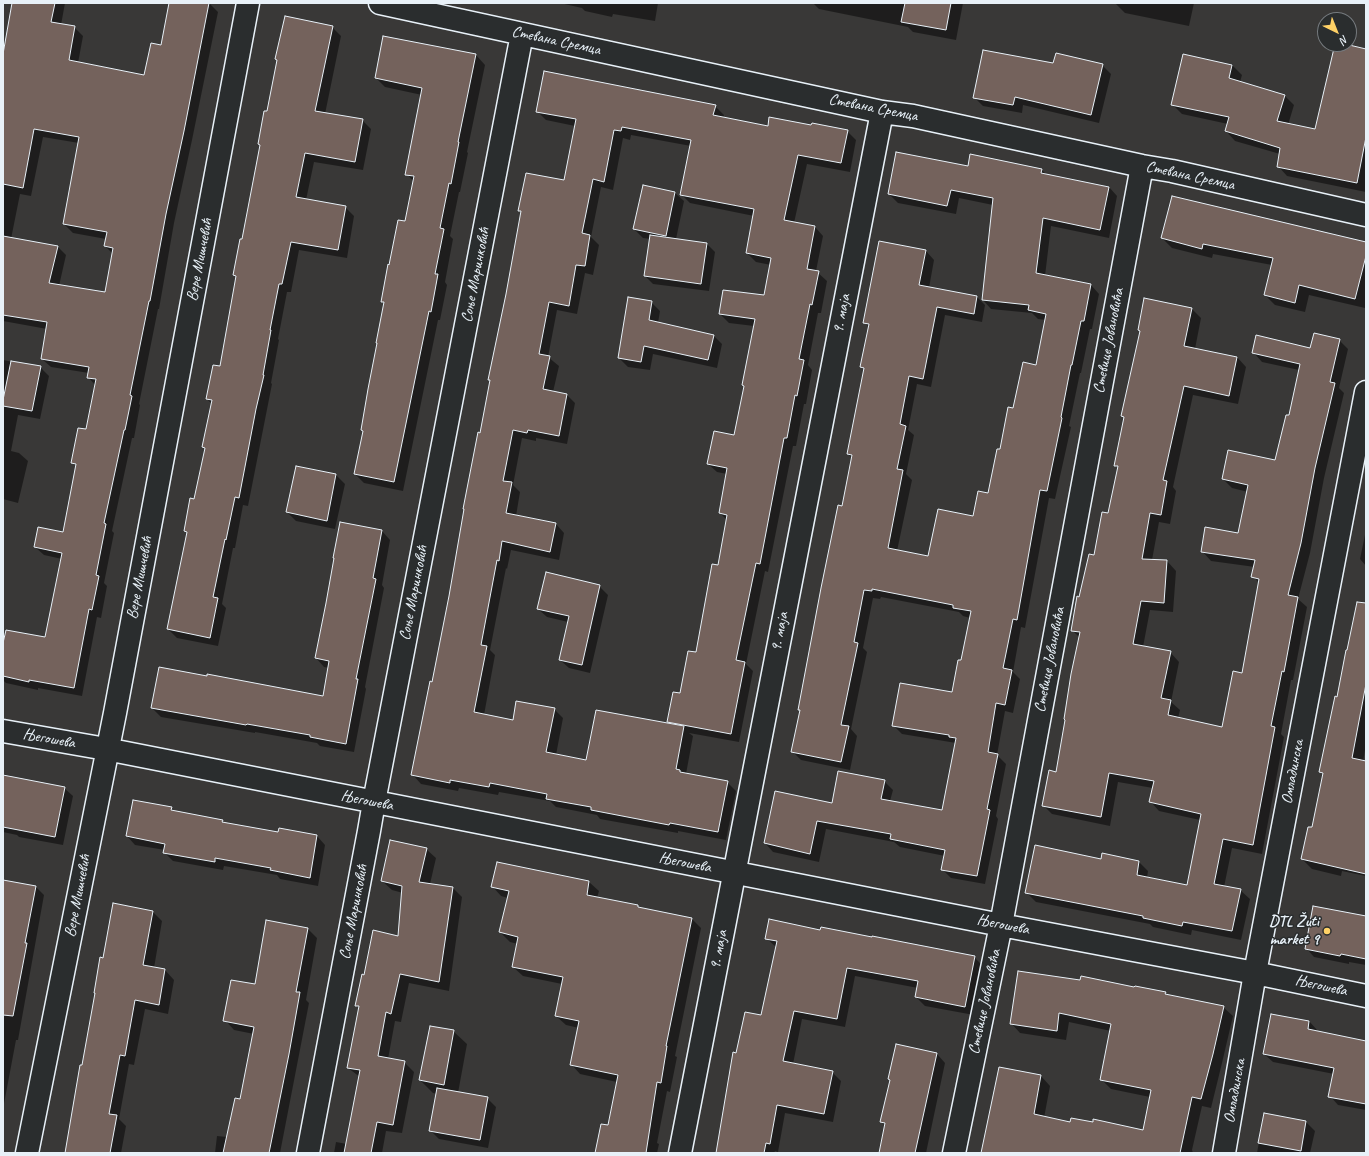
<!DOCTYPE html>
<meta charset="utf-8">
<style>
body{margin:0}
#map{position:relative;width:1369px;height:1156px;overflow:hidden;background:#393837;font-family:Caveat,sans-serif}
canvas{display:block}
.frame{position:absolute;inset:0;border:4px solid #e8f1f8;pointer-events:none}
.north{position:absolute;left:1317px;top:12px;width:40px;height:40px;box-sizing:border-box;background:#2a2d2e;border:1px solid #767b7f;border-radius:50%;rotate:137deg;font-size:11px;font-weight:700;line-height:16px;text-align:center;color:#e8f1f8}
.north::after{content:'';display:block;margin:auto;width:14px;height:18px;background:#ffd166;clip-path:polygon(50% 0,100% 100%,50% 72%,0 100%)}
</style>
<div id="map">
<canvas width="1369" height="1156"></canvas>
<div class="frame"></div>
<div class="north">N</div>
</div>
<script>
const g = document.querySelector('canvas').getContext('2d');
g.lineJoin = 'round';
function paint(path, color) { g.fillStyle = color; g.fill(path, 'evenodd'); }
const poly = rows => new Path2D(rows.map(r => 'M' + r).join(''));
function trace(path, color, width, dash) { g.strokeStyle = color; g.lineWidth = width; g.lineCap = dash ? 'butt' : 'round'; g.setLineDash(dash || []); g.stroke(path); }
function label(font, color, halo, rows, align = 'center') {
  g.font = font + ' Caveat,sans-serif'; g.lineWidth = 3; g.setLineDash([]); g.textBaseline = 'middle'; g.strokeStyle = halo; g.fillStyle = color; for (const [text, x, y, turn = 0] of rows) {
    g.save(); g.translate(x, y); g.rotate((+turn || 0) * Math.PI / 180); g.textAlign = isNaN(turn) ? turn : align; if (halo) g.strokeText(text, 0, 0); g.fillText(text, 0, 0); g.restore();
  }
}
paint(poly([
 [11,3,65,3,61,25,74,27,83,36,78,63,145,76,162,47,171,3,209,3,218,12,192,140,174,223,159,309,158,309,139,404,140,405,134,438,132,438,112,531,114,533,104,583,107,586,101,618,97,617,82,696,38,688,38,690,6,683,3,680,3,634,45,639,62,559,44,555,35,547,64,533,77,467,72,462,87,431,95,385,88,377,89,373,51,367,42,359,47,329,3,321,3,64,13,7,11,5],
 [43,137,79,143,64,224,73,233,106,239,105,246,113,254,105,293,59,286,66,255,58,247,11,239,20,194,31,196],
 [560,3,658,3,655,21,613,14,612,17,585,11,582,8],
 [813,3,963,3,956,40,913,32,908,27,819,9],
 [1115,3,1194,3,1189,26,1125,13],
 [332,27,341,36,325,114,362,120,371,129,363,170,314,162,306,200,345,207,354,216,347,258,299,250,291,292,287,292,278,339,279,340,271,383,272,384,248,506,243,505,235,548,233,548,222,604,226,608,218,646,177,638,168,629,188,534,185,531,195,500,205,449,203,447,212,404,207,399,220,367,237,278,234,275,243,240,268,112],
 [1336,44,1366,50,1366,192,1287,176,1278,166,1280,154,1235,141,1226,131,1228,124,1182,114,1172,104,1232,65,1242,75,1240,82,1284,95,1294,105,1288,125,1316,130],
 [476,55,485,65,467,152,468,153,460,192,459,192,450,236,453,239,445,282,447,285,440,320,438,320,403,491,364,483,355,474,363,432,362,430,385,304,382,301,406,223,414,182,407,174,422,95,385,87,376,78],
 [1054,64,1102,65,1111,74,1099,123,1023,105,1022,113,983,106,974,97],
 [715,106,724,115,723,118,768,127,847,131,856,140,850,172,807,164,794,223,815,227,823,236,816,271,827,281,821,313,818,313,808,365,812,370,806,404,804,404,796,446,793,446,768,572,765,571,746,664,753,671,739,742,689,733,693,736,686,774,727,782,736,791,726,840,678,831,678,833,600,819,597,815,556,807,550,801,499,792,498,795,459,788,458,791,421,784,413,775,433,683,450,596,465,510,464,509,481,434,491,381,489,379,507,294,521,212,519,210,564,181,575,126,546,120,537,111],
 [631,135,691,146,681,194,690,203,754,216,747,253,756,262,771,265,765,297,720,314,729,323,754,326,735,436,708,464,717,472,727,474,720,513,727,520,719,566,697,654,681,694,668,722,671,725,587,761,556,755,563,718,554,709,513,721,484,715,495,655,490,650,506,568,507,569,511,550,559,560,564,533,556,524,516,516,520,492,513,485,522,438,536,441,536,438,567,444,575,403,566,394,553,392,559,366,548,357,557,310,577,314,585,273,593,275,599,245,591,237,601,187,613,190,623,138,630,140],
 [971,155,1042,170,1047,175,1109,187,1117,196,1109,238,1051,226,1045,276,1091,285,1099,294,1092,329,1090,329,1081,373,1080,373,1069,426,1071,427,1055,499,1049,498,1025,628,1021,627,1013,672,1020,679,1013,713,1005,711,997,755,1006,764,996,816,998,819,985,884,951,878,942,869,945,856,900,847,894,842,826,829,819,862,773,852,765,843,833,804,884,781,893,790,890,801,943,811,956,743,902,734,893,725,953,693,961,661,970,618,963,616,959,612,881,597,880,599,873,598,863,648,867,652,851,729,857,736,850,770,801,760,792,751,801,711,799,709,852,458,848,454,864,370,861,367,869,327,864,322,926,251,934,260,929,288,977,297,985,305,982,322,945,315,931,387,917,384,908,430,914,435,906,474,912,480,897,551,929,557,974,517,989,494,1014,409,1036,366,1046,320,1038,319,1032,313,991,309,983,300,993,205,959,198,956,214,898,203,889,194,968,167],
 [643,186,675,193,684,201,676,239,707,244,715,252,709,291,653,284,645,276,651,239,643,238,634,229],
 [1162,238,1366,243,1365,308,1309,295,1305,312,1275,305,1265,295,1272,265,1213,254,1212,258,1172,248],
 [651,302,660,311,658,323,713,335,722,344,717,368,653,354,650,370,628,367,619,358],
 [1192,309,1201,318,1195,349,1237,357,1246,367,1238,404,1193,395,1173,487,1176,491,1170,524,1159,522,1152,560,1167,561,1176,571,1173,612,1150,610,1143,647,1170,652,1179,662,1171,702,1180,710,1178,718,1223,729,1243,674,1259,583,1253,576,1255,567,1211,561,1202,551,1239,534,1248,492,1232,488,1223,479,1276,461,1289,417,1299,370,1262,362,1253,352,1311,349,1339,340,1348,349,1339,388,1344,393,1324,478,1310,553,1298,599,1307,607,1293,680,1291,680,1281,734,1284,737,1262,854,1232,848,1224,887,1240,890,1250,899,1241,940,1192,930,1191,935,1153,927,1150,924,1036,902,1026,892,1102,860,1103,855,1139,862,1148,871,1147,878,1187,886,1200,820,1159,811,1150,801,1153,788,1118,782,1110,826,1052,814,1043,805,1057,773,1080,638,1072,630,1080,598,1109,514,1119,469,1115,465,1125,418,1122,416,1141,332,1139,330],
 [3,360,40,367,49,376,40,419,18,415,11,451,19,453,28,461,18,503,3,499],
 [297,467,336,475,345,484,335,529,296,521,287,512],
 [341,523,382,531,390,540,382,585,384,588,365,687,366,689,354,752,320,746,317,743,255,732,255,733,161,717,152,708,324,697,329,668,324,667,316,658,327,603],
 [1366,530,1366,566,1360,559],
 [599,586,608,595,590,673,569,668,560,660,568,622,547,617,538,609],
 [1366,597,1366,744,1363,762,1366,762,1366,876,1342,871,1341,876,1312,869,1302,859,1313,829,1323,775,1320,772,1337,698],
 [3,774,11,776,14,778,64,788,73,796,63,845,19,837,17,835,3,832],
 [171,808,176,812,222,821,225,823,279,833,280,829,317,836,325,845,318,886,280,879,277,875,224,866,223,870,173,861,164,852,165,850,135,845,127,836],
 [426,849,436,858,430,884,453,888,462,897,449,991,409,983,401,1022,395,1021,388,1059,404,1062,414,1072,402,1133,386,1131,382,1153,334,1153,336,1142,347,1144,360,1077,348,1068,359,1009,356,1005,365,976,399,937,403,893,392,890,382,881],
 [497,863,589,882,599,891,597,898,638,905,641,909,691,918,701,928,675,1056,677,1057,670,1092,667,1091,657,1143,659,1144,657,1153,596,1153,609,1127,617,1082,580,1074,571,1064,579,1028,566,1025,556,1016,562,984,523,976,513,967,518,944,510,942,500,932,508,898,501,896,492,886],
 [3,881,35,886,44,895,18,1040,16,1040,3,1109,4,1110,3,1118],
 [153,912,162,921,154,968,165,970,174,980,168,1014,145,1009,134,1065,129,1064,119,1119,126,1126,121,1153,66,1153,104,959],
 [1366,912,1366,965,1349,962,1349,964,1314,957,1306,948,1365,917],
 [267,921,308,929,317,938,306,1000,309,1003,280,1153,215,1153,217,1136,227,1137,240,1100,254,1034,234,1030,225,1020,256,985],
 [821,931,974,957,983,966,974,1015,925,1006,916,997,918,988,855,976,845,1027,802,1019,793,1064,832,1072,841,1081,833,1122,785,1113,778,1152,775,1151,774,1153,716,1153,737,1054,762,1017,776,947,766,938],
 [1135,988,1165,993,1168,995,1223,1007,1233,1016,1222,1063,1211,1108,1202,1106,1192,1150,1193,1153,981,1153,1000,1069,1041,1076,1050,1086,1044,1118,1071,1123,1143,1131,1150,1097,1111,1089,1101,1079,1111,1031,1069,1022,1066,1040,1020,1033,1011,1023],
 [1309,1021,1317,1030,1317,1032,1366,1042,1366,1110,1338,1105,1330,1096,1334,1074,1273,1062,1264,1054],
 [453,1031,467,1044,458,1093,487,1098,496,1107,488,1148,439,1139,430,1130,437,1094,433,1093,420,1080],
 [937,1054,945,1063,926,1153,880,1153,885,1126,881,1121],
 [1264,1114,1306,1122,1315,1131,1310,1153,1257,1153]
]), '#0007');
const building = poly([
 [12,3,55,3,51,22,75,26,69,60,144,75,151,43,161,45,169,3,209,3,184,131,166,214,150,301,149,301,130,395,132,396,125,430,124,430,104,523,106,524,96,575,99,576,92,610,89,609,74,688,29,680,29,682,3,676,3,643,6,630,45,637,62,553,34,547,38,527,63,532,76,464,71,463,78,428,86,429,96,379,87,378,89,367,41,359,47,322,3,315,3,236,58,246,49,283,105,292,113,248,104,246,107,232,63,224,79,137,34,129,23,188,3,184,3,54,12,3],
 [905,3,951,3,946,30,901,22,905,3],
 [285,16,333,26,315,111,363,119,355,162,305,153,296,197,346,206,338,250,291,242,282,284,279,284,270,330,271,330,263,375,264,375,256,409,239,498,235,497,226,540,225,539,213,597,218,598,210,638,167,629,187,532,184,531,190,498,194,499,205,448,202,447,212,400,206,399,213,365,220,366,236,276,233,275,240,239,242,239,260,145,258,144,264,111,267,111,277,60,275,59,285,16],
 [383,36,476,54,458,142,459,142,451,184,449,183,440,228,444,229,435,274,438,274,431,312,429,311,394,482,354,474,363,431,361,430,368,389,377,343,376,343,384,302,381,302,388,264,389,265,398,220,405,221,414,176,405,175,422,88,375,78,383,36],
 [1335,44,1345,44,1366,49,1366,137,1357,183,1277,167,1280,148,1225,131,1229,117,1171,105,1183,54,1232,65,1229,78,1285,95,1277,121,1315,129,1335,44],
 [983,50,1053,63,1056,53,1103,64,1091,115,1015,97,1013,105,973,98,983,50],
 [544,71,716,105,713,115,768,126,769,117,811,125,812,123,848,130,841,163,798,155,784,220,815,226,807,269,819,271,812,305,810,304,799,359,804,360,797,396,795,395,787,438,784,438,760,564,756,563,736,660,745,662,731,734,667,722,673,692,680,693,688,651,696,652,712,564,718,565,727,515,719,513,727,468,707,464,714,431,734,435,744,386,742,385,755,319,719,314,723,290,764,295,771,258,746,253,754,209,680,195,691,140,622,127,621,131,614,130,604,182,593,179,582,233,590,235,585,266,576,265,569,306,549,302,539,354,550,356,543,389,567,394,559,436,528,430,527,433,513,430,503,481,512,482,506,513,556,523,550,552,502,541,499,561,497,560,481,645,487,646,474,712,513,720,516,701,555,708,546,752,586,760,596,710,684,726,676,769,680,770,680,772,728,781,718,832,670,823,669,825,591,810,591,807,546,799,547,794,490,783,489,787,450,780,450,783,411,775,430,681,432,682,449,596,464,509,463,509,478,432,480,433,490,380,488,380,506,294,521,211,518,211,526,173,564,180,576,119,536,112,544,71],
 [896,152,968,166,970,154,1042,169,1041,173,1109,187,1100,230,1043,218,1036,273,1091,284,1084,321,1081,321,1072,365,1071,365,1061,417,1062,418,1047,491,1040,490,1017,620,1013,619,1003,668,1012,670,1005,705,996,703,988,752,998,754,987,809,990,810,977,876,941,870,945,850,890,839,891,834,817,821,810,854,764,843,775,791,832,803,838,771,885,780,881,799,942,810,956,738,949,737,949,735,892,726,900,683,952,692,958,660,961,660,971,611,953,608,953,605,872,589,872,591,864,590,854,642,858,643,841,725,849,726,841,762,791,752,800,710,798,710,821,588,838,505,842,506,852,455,847,454,864,368,860,367,869,324,863,323,879,241,926,250,919,285,977,296,974,314,937,307,923,379,909,376,900,424,906,426,897,469,903,470,888,548,928,556,938,509,973,516,978,491,988,493,997,449,1000,449,1008,407,1013,408,1023,362,1036,365,1046,314,1028,310,1029,305,982,300,993,198,951,190,947,206,888,194,896,152],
 [643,185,675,192,666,236,633,229,643,185],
 [1172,196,1366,242,1366,256,1355,299,1299,285,1295,303,1264,295,1273,258,1203,244,1202,249,1161,238,1172,196],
 [650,235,707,243,701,284,644,276,650,235],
 [628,297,652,301,649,320,714,335,708,360,644,346,641,362,618,358,628,297],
 [1144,298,1192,308,1184,346,1237,357,1229,396,1184,386,1163,480,1167,481,1161,515,1150,513,1142,559,1167,560,1164,603,1141,601,1133,644,1171,651,1161,698,1171,700,1168,715,1222,727,1233,671,1242,673,1259,579,1251,577,1255,560,1201,552,1205,527,1238,533,1248,485,1222,479,1228,450,1275,460,1286,415,1289,415,1300,364,1252,353,1256,335,1310,348,1314,333,1340,339,1330,382,1335,383,1315,468,1301,543,1288,595,1298,597,1284,672,1282,671,1271,726,1275,727,1253,845,1223,839,1214,884,1241,889,1232,931,1183,922,1182,926,1143,918,1143,916,1025,893,1035,845,1101,859,1102,853,1139,861,1137,875,1187,885,1201,814,1149,802,1154,781,1109,773,1101,817,1042,806,1049,770,1056,772,1065,720,1064,719,1071,674,1080,632,1071,631,1077,596,1079,597,1089,554,1094,555,1102,512,1108,513,1118,466,1114,466,1124,417,1121,416,1140,331,1138,330,1144,298],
 [11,361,41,366,32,411,3,406,3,400,11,361],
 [296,466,336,474,327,521,286,512,296,466],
 [340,522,382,530,373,578,376,579,356,679,358,679,346,744,310,737,310,735,247,724,246,725,151,708,159,667,207,676,207,674,323,696,329,661,315,658,326,603,334,558,333,558,340,522],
 [546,572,600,585,582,665,559,660,569,616,537,609,546,572],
 [1357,602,1366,603,1366,684,1352,758,1366,761,1366,874,1301,859,1308,827,1312,827,1323,773,1319,772,1335,696,1337,697,1346,650,1347,650,1357,602],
 [3,775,65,787,55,837,3,827,3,775],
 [133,800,172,807,171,810,223,820,222,822,278,832,279,828,317,835,310,878,270,870,271,868,215,858,215,862,163,853,165,844,126,836,133,800],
 [390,840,427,848,419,882,453,887,439,982,400,974,391,1014,386,1012,378,1056,405,1061,393,1125,377,1122,371,1153,344,1153,360,1070,347,1068,359,1006,355,1006,362,974,364,975,373,930,398,936,402,886,381,881,390,840],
 [497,862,589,881,587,895,638,905,638,907,692,918,666,1046,667,1046,661,1083,657,1082,646,1153,595,1153,601,1124,608,1125,618,1075,570,1065,579,1021,555,1016,563,977,512,967,518,937,499,932,509,891,491,887,497,862],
 [3,880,36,886,25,943,27,943,13,1016,3,1015,3,880],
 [113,903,153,911,143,965,165,969,159,1005,135,1000,125,1056,120,1055,109,1114,117,1115,110,1153,65,1153,80,1065,82,1065,95,993,94,993,100,957,103,958,113,903],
 [1313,906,1366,916,1366,959,1341,954,1340,956,1305,949,1313,906],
 [769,919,820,930,821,927,872,937,872,936,975,956,965,1007,915,997,918,981,847,968,837,1019,794,1011,783,1061,833,1071,824,1114,777,1105,770,1144,766,1143,764,1153,716,1153,733,1052,736,1053,745,1012,761,1015,777,941,765,939,769,919],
 [266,920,308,928,296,992,300,992,289,1054,269,1153,223,1153,235,1098,240,1099,254,1027,223,1021,231,980,255,984,266,920],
 [1018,971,1080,980,1081,976,1134,987,1135,986,1166,992,1165,994,1224,1006,1213,1054,1201,1099,1192,1097,1180,1153,981,1153,999,1067,1041,1075,1034,1114,1070,1122,1071,1118,1093,1122,1093,1119,1143,1130,1151,1090,1100,1080,1111,1024,1059,1013,1057,1031,1010,1024,1018,971],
 [1271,1014,1309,1021,1308,1029,1366,1041,1366,1104,1328,1097,1334,1068,1263,1054,1271,1014],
 [430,1026,454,1030,444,1085,419,1080,430,1026],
 [896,1044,937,1053,915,1153,879,1153,885,1123,880,1122,890,1080,888,1079,896,1044],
 [437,1088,488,1097,480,1140,429,1131,437,1088],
 [1264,1113,1306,1121,1301,1151,1258,1143,1264,1113]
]);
paint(building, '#74625c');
trace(building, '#e8f1f8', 1);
const minor = poly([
 [380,3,882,112,913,116,1142,166,1172,171,1366,215],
 [3,731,106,749,1001,925,1255,973,1366,996],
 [27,1153,115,713,248,3],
 [308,1153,369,831,374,802,522,34],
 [680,1153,882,112],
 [954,1153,1001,925,1142,166],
 [1224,1153,1255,973,1366,392]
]);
trace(minor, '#e8f1f8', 25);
trace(minor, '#2a2d2e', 22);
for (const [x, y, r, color] of [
 [1327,931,4,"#ffd166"]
]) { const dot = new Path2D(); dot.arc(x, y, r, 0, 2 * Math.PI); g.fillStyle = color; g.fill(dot); trace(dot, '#2a2d2e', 1.5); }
label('16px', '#e8f1f8', '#2a2d2e', [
 ["Стевана Сремца",556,41,12],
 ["Стевана Сремца",873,108,11],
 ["Стевана Сремца",1190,176,12],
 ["Вере Мишчевић",200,260,-79],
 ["Соње Маринковић",476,275,-79],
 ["9. маја",842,314,-79],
 ["Стевице Јовановића",1109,341,-79],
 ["Вере Мишчевић",140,578,-79],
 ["Соње Маринковић",414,593,-79],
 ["9. маја",780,632,-79],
 ["Стевице Јовановића",1050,660,-79],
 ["Његошева",49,739,10],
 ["Омладинска",1293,772,-79],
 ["Његошева",367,801,11],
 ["Његошева",685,863,11],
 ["Вере Мишчевић",78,896,-79],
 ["Соње Маринковић",354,912,-79],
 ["Његошева",1003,925,11],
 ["9. маја",719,950,-79],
 ["Његошева",1321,986,12],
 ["Стевице Јовановића",985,1002,-78],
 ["Омладинска",1235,1091,-80]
]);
label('bold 16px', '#e8f1f8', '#2a2d2e', [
 ["DTL Žuti",1319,922],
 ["market 9",1319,940]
], 'right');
</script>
